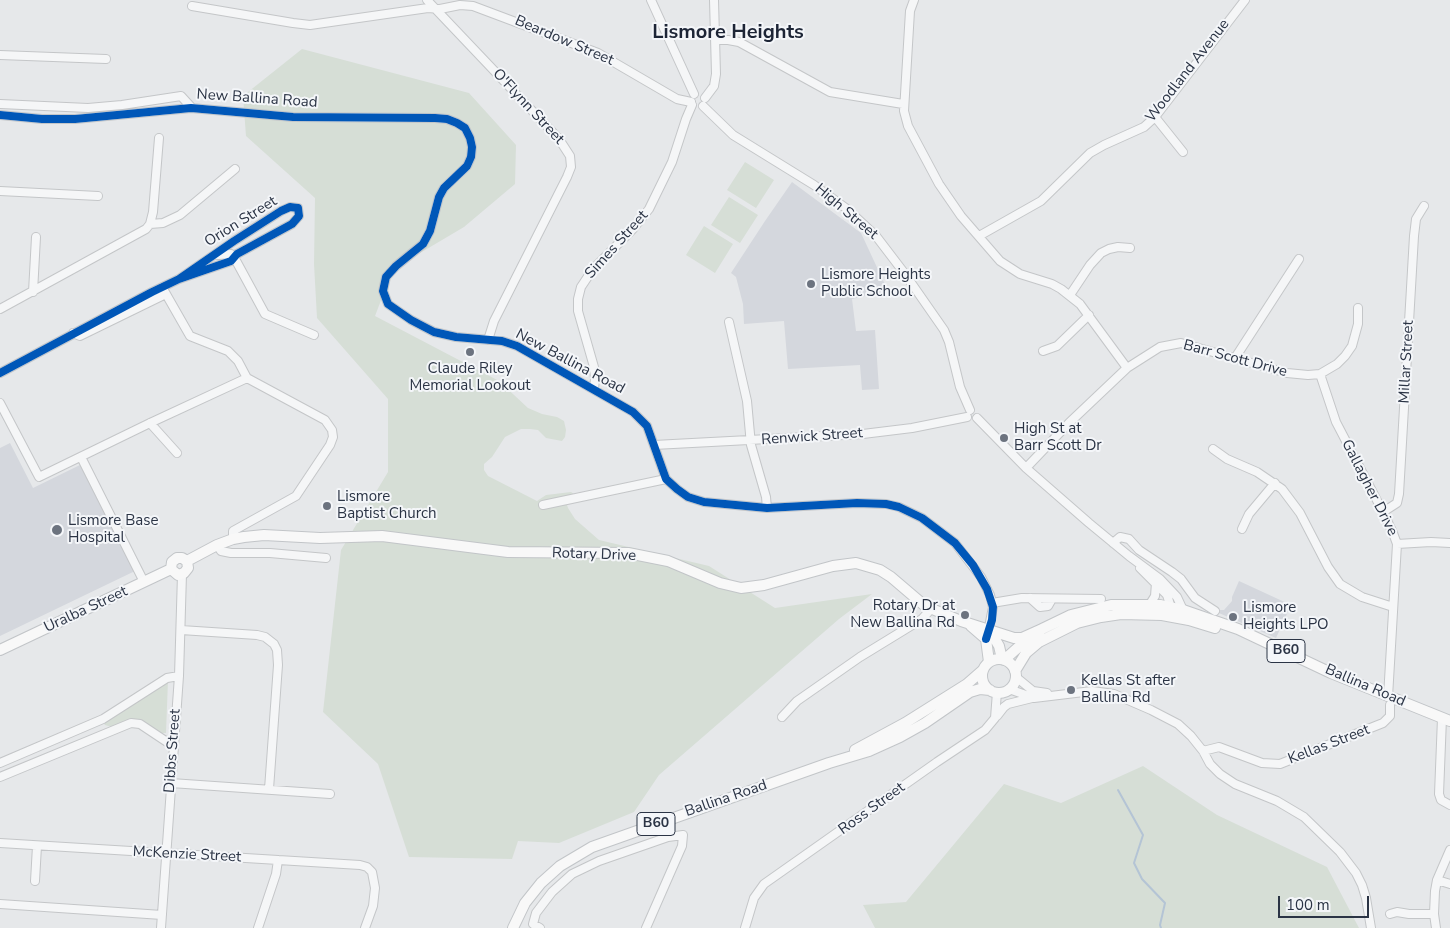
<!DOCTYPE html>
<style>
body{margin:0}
#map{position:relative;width:1450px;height:928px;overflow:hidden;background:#e6e8ea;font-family:"Nunito Sans",sans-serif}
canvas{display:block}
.scale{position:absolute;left:1278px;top:896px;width:91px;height:22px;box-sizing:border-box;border:2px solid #2b3445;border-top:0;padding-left:6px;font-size:15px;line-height:18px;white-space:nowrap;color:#2b3445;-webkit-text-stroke:4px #f4f6f9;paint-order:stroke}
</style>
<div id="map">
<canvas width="1450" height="928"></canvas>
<div class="scale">100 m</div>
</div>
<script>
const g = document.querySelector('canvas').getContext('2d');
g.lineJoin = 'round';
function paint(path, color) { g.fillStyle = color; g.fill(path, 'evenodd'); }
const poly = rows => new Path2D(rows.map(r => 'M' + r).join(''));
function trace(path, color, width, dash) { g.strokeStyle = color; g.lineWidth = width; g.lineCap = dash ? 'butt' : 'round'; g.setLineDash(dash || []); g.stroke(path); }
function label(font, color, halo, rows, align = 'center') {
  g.font = font + ' "Nunito Sans",sans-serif'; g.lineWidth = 4; g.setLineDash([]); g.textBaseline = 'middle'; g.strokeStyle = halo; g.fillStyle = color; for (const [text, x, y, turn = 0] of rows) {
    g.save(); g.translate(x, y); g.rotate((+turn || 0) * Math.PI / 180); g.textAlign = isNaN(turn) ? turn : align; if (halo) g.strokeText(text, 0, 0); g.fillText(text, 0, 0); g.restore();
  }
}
paint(poly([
 [792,182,861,233,888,291,852,299,856,331,875,330,879,389,862,390,860,365,788,369,784,321,744,324,743,304,736,277,731,273,765,221],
 [10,443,33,488,82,464,135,571,0,636,0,448],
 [1239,581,1291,605,1276,638,1219,613,1215,610,1224,610,1232,601,1232,597]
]), '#d4d7dd');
paint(poly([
 [302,49,469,93,516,145,515,184,464,227,393,269,375,316,499,381,528,408,542,414,557,417,564,421,566,430,565,437,562,441,546,438,538,430,530,429,521,429,505,437,492,457,484,464,484,470,488,476,537,501,546,495,571,492,574,494,571,501,567,505,568,508,575,519,599,540,709,566,775,608,872,594,839,619,659,775,634,812,559,843,518,841,512,859,409,857,378,764,323,712,341,550,388,472,388,399,317,318,314,264,315,198,246,136,243,96],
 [745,162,774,180,756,208,727,190],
 [729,197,758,215,740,243,711,225],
 [704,226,733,244,715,273,686,255],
 [168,680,166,733,161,733,136,719,112,727,105,725,103,722],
 [1143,766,1217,815,1327,867,1359,928,875,928,863,905,906,902,1004,784,1061,803]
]), '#d6ded6');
trace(poly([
 [1118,790,1143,835,1134,863,1142,879,1165,903,1160,925,1161,928]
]), '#b4c4d5', 2);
const minor = poly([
 [427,0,559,139,570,156,571,167,567,177,494,321,488,340],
 [651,0,694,94],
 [914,0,910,11,904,111,908,126,939,184,961,216,1000,261,1020,274,1052,284,1061,289,1080,304,1127,368],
 [192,6,293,23,310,25,428,8,440,9,460,5,473,6,598,53,677,99,691,102],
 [715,40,728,40,739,42,830,92,903,104],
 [0,55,106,59],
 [705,98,714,86,716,74,714,0],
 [0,104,88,108,122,105,181,96,192,108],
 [703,106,733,135,814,185,847,209,876,236,905,274,944,330,949,342,960,387,970,410],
 [0,115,42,119,75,119,191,108,293,117,435,118,447,119,457,123,465,128,470,138,472,147,471,157,467,166,444,188,439,197,430,231,423,244,396,266,386,277,383,291,388,304,411,320,434,332,456,337,502,341,517,346,633,412,647,426,666,479,677,489,688,497,704,502,767,508,857,503,886,504,899,507,922,518,955,543,981,577,990,595,993,607,988,632],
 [1155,117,1183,152],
 [0,191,98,196],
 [150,224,163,223,180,215,235,169],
 [979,236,1041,201,1090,153,1104,145,1144,127,1155,117,1245,0],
 [218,255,231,254,234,257,265,314,314,335],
 [162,287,190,336,228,351,238,361,247,378,325,420,332,430,333,437,330,445,296,496,233,531,233,539],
 [33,292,36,237],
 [1070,295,1090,265,1101,253,1109,249,1118,247,1130,248],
 [0,309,146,229,150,224,153,212,159,138],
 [729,322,747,401,751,445,766,497,767,508],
 [73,333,80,336,166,294],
 [1043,351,1057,346,1089,315],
 [1235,358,1299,259],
 [0,373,152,292,179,279,234,241,281,211,290,207,298,208,299,216,292,224,237,254,231,261,179,279],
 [1320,374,1336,422,1383,512,1393,533,1397,544,1388,697],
 [594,389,595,379,594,367,578,311,578,299,581,287,593,269,633,229,649,209,672,162,686,119,692,105],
 [0,403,39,477,150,423,247,378],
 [977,418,1026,468,1089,523,1129,556,1160,579,1177,597,1183,610],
 [150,423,177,453],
 [654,445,863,434,912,428,967,417],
 [1213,449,1227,459,1257,472,1282,489,1300,513,1328,567,1340,584,1362,597,1393,607],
 [81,457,144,582],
 [1026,468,1069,423,1127,368,1160,347,1181,343,1287,373,1308,375,1320,374,1337,364,1345,356,1352,346,1358,324,1358,308],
 [543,505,666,479],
 [1383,512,1397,503,1399,494,1414,236,1416,219,1424,206],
 [1242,529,1249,514,1275,483],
 [1113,543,1120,537,1129,539,1139,550,1172,572,1181,579,1195,598,1215,611],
 [1397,544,1431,542,1450,543],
 [217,545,221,551,231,553,270,553,326,558],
 [1140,568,1167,595,1172,611],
 [1030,598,1040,607,1048,606,1052,599],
 [992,603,1022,598,1101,599],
 [1150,604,1155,596,1156,583],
 [181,630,257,635,265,637,274,644,277,650,278,665,269,789],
 [1016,677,1033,691,1047,693],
 [1009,689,1034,698,1092,691,1114,694,1151,710,1178,724,1191,736,1203,751,1210,764,1220,774,1235,784,1277,801,1304,817,1340,852,1356,873,1362,885,1366,898,1371,928],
 [997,716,1004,707,1008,704,1032,698],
 [782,717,797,701,860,657,922,619,931,609],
 [1442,718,1439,794,1441,800,1450,805],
 [1203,751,1219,747,1262,763,1280,764,1383,723,1390,716,1390,705],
 [0,763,103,719,167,678,179,676],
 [0,777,131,723,140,724,173,746],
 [171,783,330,794],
 [0,843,360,865,367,867,372,872,375,888,373,906,365,928],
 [1437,880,1450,884],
 [35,881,37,846],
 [0,904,162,915],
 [1390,914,1397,912,1409,914,1434,914],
 [161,928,179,676,182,574],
 [258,928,276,874,278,860],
 [540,928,533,924,536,913,552,892,572,874,599,861,668,837,683,835,682,846,646,928],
 [745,928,754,898,764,884,937,762,985,730,995,718,997,692],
 [1436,928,1434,914,1435,891,1437,880,1450,850]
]);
const major = poly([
 [187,561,217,545,233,539,244,537,264,535,320,538,382,536,508,552,628,553,668,561,720,583,741,588,764,585,833,566,856,563,880,570,891,577,925,606,961,621,1014,638,1022,638,1042,629],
 [171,569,178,575,184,573,188,568,187,561],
 [171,569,172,562,177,558,182,558,187,561],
 [971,626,986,639,989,662],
 [989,629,999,646,1002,659],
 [0,650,171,569],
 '982 676a17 17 0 1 1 34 0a17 17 0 1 1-34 0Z',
 [1004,660,1022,644,1042,629,1071,615,1111,605,1160,605,1183,610,1238,629,1331,673,1450,721],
 [1015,671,1026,653,1039,642,1077,623,1101,617,1121,614,1162,615,1189,620,1215,628],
 [855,750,905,723,967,684,983,670],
 [513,928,525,903,541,883,560,866,592,847,829,763,869,751,900,737,925,723,970,692,980,689,990,690]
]);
trace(minor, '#c4c6c8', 10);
trace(major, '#c2c5c8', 12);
trace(minor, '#f5f6f7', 8);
trace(major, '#f8f8f8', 10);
trace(poly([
 [0,115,42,119,75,119,191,108,293,117,435,118,447,119,457,123,465,128,470,138,472,147,471,157,467,166,444,188,439,197,430,231,423,244,396,266,386,277,383,291,388,304,411,320,434,332,456,337,502,341,517,346,633,412,647,426,666,479,677,489,688,497,704,502,767,508,857,503,886,504,899,507,922,518,955,543,973,565,987,589,993,607,992,620,986,639],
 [0,373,152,292,179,279,234,241,281,211,290,207,298,208,299,216,292,224,237,254,231,261,179,279]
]), '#0057b8', 8);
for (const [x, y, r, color] of [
 [811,284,5,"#6c737f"],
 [470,352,5,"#6c737f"],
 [1004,438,5,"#6c737f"],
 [327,506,5,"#6c737f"],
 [57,530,6,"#6c737f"],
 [965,615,5,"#6c737f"],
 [1233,617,5,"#6c737f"],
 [1071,690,5,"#6c737f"]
]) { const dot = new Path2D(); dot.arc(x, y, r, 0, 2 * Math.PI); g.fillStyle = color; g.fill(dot); trace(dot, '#f4f6f9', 2); }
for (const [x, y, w] of [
 [1286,651,38],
 [656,824,38]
]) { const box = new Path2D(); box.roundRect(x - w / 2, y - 11.5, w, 23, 4); g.fillStyle = '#f4f6f9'; g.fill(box); trace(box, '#2b3445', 1); }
label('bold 14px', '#2b3445', null, [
 ["B60",1286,651],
 ["B60",656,824]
]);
label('15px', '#2b3445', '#f4f6f9', [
 ["Beardow Street",564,41,23],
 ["Woodland Avenue",1188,71,-52],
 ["New Ballina Road",257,99,4],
 ["O'Flynn Street",528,107,47],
 ["High Street",846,212,40],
 ["Orion Street",241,222,-32],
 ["Simes Street",617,245,-48],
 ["Barr Scott Drive",1235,359,15],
 ["New Ballina Road",570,362,28],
 ["Millar Street",1407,362,-87],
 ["Renwick Street",812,437,-4],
 ["Gallagher Drive",1369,488,63],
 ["Rotary Drive",594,555,2],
 ["Uralba Street",86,610,-25],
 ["Ballina Road",1365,686,23],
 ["Kellas Street",1329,745,-21],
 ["Dibbs Street",173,751,-86],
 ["Ballina Road",726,799,-19],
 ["Ross Street",872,809,-36],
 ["McKenzie Street",187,855,3]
]);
label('15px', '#2b3445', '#f4f6f9', [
 ["Lismore Heights",821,275],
 ["Public School",821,292],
 ["Claude Riley",470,369,"center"],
 ["Memorial Lookout",470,386,"center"],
 ["High St at",1014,429],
 ["Barr Scott Dr",1014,446],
 ["Lismore",337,497],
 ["Baptist Church",337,514],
 ["Lismore Base",68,521],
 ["Hospital",68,538],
 ["Rotary Dr at",955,606,"right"],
 ["New Ballina Rd",955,623,"right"],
 ["Lismore",1243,608],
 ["Heights LPO",1243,625],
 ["Kellas St after",1081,681],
 ["Ballina Rd",1081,698]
], 'left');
label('bold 20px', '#1d2536', '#f4f6f9', [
 ["Lismore Heights",728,33]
]);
</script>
